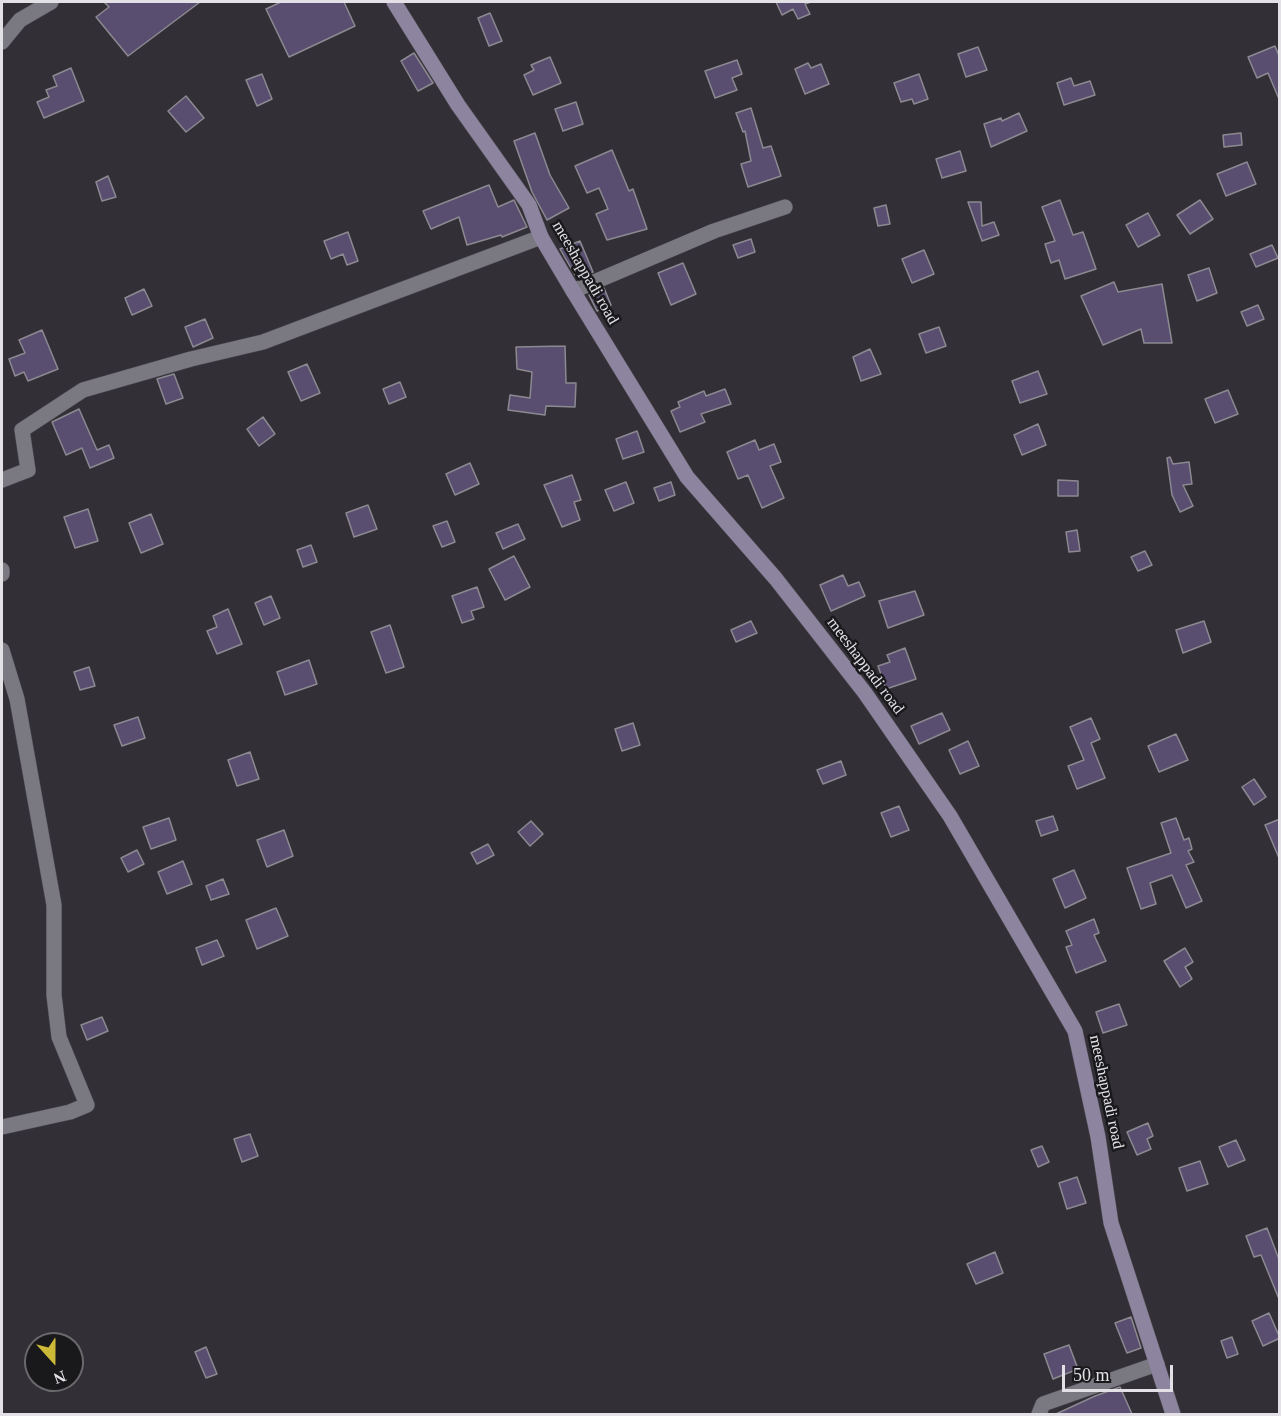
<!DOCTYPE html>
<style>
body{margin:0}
#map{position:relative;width:1281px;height:1416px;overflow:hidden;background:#323036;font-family:"Times New Roman",serif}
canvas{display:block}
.frame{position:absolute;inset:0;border:3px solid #e3e1e6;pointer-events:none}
.north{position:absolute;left:24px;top:1332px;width:60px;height:60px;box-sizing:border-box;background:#19181b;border:2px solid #6a686c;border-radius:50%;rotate:159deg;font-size:16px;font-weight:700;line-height:24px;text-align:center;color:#e3e1e6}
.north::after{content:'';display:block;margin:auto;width:21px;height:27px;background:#cdb938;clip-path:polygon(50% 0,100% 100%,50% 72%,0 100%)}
.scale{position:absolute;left:1062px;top:1365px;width:111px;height:27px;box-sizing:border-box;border:3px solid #e3e1e6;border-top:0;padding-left:8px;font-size:18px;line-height:21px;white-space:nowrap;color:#e3e1e6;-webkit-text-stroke:4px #19181b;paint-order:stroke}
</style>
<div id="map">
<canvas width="1281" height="1416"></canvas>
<div class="frame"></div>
<div class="north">N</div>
<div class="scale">50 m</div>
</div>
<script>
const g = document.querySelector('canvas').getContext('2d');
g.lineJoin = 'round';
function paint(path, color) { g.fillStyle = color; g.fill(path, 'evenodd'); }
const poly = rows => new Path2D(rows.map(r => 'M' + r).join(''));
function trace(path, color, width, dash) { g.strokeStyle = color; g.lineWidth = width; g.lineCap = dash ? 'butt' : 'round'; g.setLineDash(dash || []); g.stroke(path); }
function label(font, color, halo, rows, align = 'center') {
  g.font = font + ' "Times New Roman",serif'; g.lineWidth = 5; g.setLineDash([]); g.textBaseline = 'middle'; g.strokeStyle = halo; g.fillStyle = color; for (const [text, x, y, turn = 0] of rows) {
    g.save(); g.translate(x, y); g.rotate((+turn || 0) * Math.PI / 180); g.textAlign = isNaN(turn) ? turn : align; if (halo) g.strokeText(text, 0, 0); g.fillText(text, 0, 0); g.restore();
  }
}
const building = poly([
 [104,2,200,2,128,56,96,17,109,7,104,2],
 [281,2,344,2,355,26,289,57,266,9,281,2],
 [776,2,811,2,805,4,810,14,798,19,793,9,782,15,776,2],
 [490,13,502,41,489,46,478,18,490,13],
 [1275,46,1280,58,1279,99,1268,73,1257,78,1248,57,1275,46],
 [978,47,987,70,966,77,958,54,978,47],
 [414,53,433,83,418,91,401,61,414,53],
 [550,57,561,83,533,95,524,75,534,70,531,65,550,57],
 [737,60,742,74,732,78,737,90,715,98,705,71,737,60],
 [808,63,811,68,821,64,829,84,805,94,795,69,808,63],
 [71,68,84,101,44,118,37,102,49,97,46,90,57,86,53,76,71,68],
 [262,74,272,99,257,106,246,80,262,74],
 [919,74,928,99,914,104,912,99,901,102,894,83,919,74],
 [1071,78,1074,86,1090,81,1095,95,1064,105,1057,83,1071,78],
 [186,96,204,118,186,132,168,111,186,96],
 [576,102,583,124,563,131,555,109,576,102],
 [751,108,763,148,771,146,781,176,748,187,741,164,751,161,745,131,743,132,736,113,751,108],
 [1019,113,1027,131,991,147,984,124,1001,118,1002,121,1019,113],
 [535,133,550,175,569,208,547,220,532,192,514,141,535,133],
 [1241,133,1242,145,1224,147,1223,135,1241,133],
 [612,150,629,191,633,189,647,229,607,240,596,214,608,209,599,188,587,193,575,166,612,150],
 [960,151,966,171,942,178,936,159,960,151],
 [1247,162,1256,184,1226,196,1217,174,1247,162],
 [108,176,116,197,102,201,96,182,108,176],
 [489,185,498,207,514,200,527,227,502,237,501,235,467,245,459,217,431,229,423,211,489,185],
 [1060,200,1073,235,1083,232,1096,269,1065,279,1059,260,1051,263,1045,244,1055,241,1042,207,1060,200],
 [1200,200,1213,219,1190,234,1177,215,1200,200],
 [968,202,981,202,982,226,994,222,999,235,982,241,968,202],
 [886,205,890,224,878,226,874,208,886,205],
 [1148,213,1160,235,1138,247,1126,225,1148,213],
 [348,232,358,261,347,265,343,254,331,259,324,241,348,232],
 [751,239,755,252,738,258,733,245,751,239],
 [580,241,593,272,582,277,580,273,575,275,560,249,580,241],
 [1272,245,1278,258,1256,267,1250,254,1272,245],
 [924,250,934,274,912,283,902,259,924,250],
 [683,263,696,294,671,305,658,273,683,263],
 [1209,268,1217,293,1197,301,1188,275,1209,268],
 [1114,282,1118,292,1162,284,1172,343,1144,343,1141,329,1103,345,1081,296,1114,282],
 [604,288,611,305,597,311,589,295,604,288],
 [144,289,152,306,132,315,125,298,144,289],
 [1258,305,1264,319,1247,326,1241,312,1258,305],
 [205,319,213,338,193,347,185,327,205,319],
 [939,327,946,346,926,353,919,334,939,327],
 [42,330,58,369,28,381,24,372,15,376,9,359,25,353,19,340,42,330],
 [565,346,566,383,576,383,575,407,546,406,545,415,508,410,510,395,530,398,532,372,517,369,516,347,565,346],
 [870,349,881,374,861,381,853,357,870,349],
 [307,364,320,393,301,401,288,372,307,364],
 [1038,371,1047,394,1020,403,1012,381,1038,371],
 [174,374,183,398,166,404,157,379,174,374],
 [400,382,406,397,389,404,383,389,400,382],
 [725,389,731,404,701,414,705,422,680,432,671,411,680,407,678,402,704,391,706,396,725,389],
 [1228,390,1238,414,1215,423,1205,399,1228,390],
 [79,409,97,450,109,445,114,458,90,468,82,448,66,455,52,422,79,409],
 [263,417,275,434,259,446,247,429,263,417],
 [1038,424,1046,445,1022,455,1014,435,1038,424],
 [637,431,644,452,623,459,616,439,637,431],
 [755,440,759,450,774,444,781,462,770,466,784,498,762,508,748,475,738,479,727,452,755,440],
 [1170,457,1173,464,1189,462,1192,484,1183,485,1193,506,1180,512,1172,495,1167,458,1170,457],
 [470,463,479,484,455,495,446,474,470,463],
 [572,475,581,500,574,502,580,520,562,527,544,485,572,475],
 [1058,480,1078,481,1078,496,1058,496,1058,480],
 [626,482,634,503,614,511,605,490,626,482],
 [671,482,675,495,659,501,654,488,671,482],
 [368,505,377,529,354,537,346,513,368,505],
 [88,509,98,541,75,548,64,517,88,509],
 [151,514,163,544,141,553,129,523,151,514],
 [447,521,455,542,442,547,433,526,447,521],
 [518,524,525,539,503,549,496,533,518,524],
 [1077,530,1080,551,1069,552,1066,532,1077,530],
 [311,545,317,562,303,567,297,550,311,545],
 [1145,551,1152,565,1138,571,1131,557,1145,551],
 [514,556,530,587,505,600,489,569,514,556],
 [843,575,848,586,859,582,865,596,831,611,820,585,843,575],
 [477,587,484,607,471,611,474,619,462,623,452,596,477,587],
 [915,591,924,615,888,628,879,601,915,591],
 [271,596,280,618,264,625,255,603,271,596],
 [228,609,242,644,217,654,207,631,217,627,213,616,228,609],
 [751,621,757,633,736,642,731,630,751,621],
 [1204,621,1211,642,1183,653,1176,630,1204,621],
 [390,625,404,667,386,673,371,632,390,625],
 [905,648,916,679,886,689,878,666,890,662,887,655,905,648],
 [309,660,317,684,285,695,277,672,309,660],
 [89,667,95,686,80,690,74,672,89,667],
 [942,713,950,730,919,744,911,726,942,713],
 [138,717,145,738,122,746,114,725,138,717],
 [1091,718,1100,739,1091,743,1105,778,1077,789,1068,766,1084,760,1070,727,1091,718],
 [633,723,640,745,622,751,615,729,633,723],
 [1176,734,1188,760,1159,772,1148,746,1176,734],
 [968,741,979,766,960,774,949,750,968,741],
 [250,752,259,779,237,786,228,760,250,752],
 [841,761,846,775,823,784,817,770,841,761],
 [1254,779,1266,797,1254,805,1242,787,1254,779],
 [899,806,909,830,891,837,881,813,899,806],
 [1053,816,1058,830,1041,836,1036,821,1053,816],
 [169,818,176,840,151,849,143,827,169,818],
 [1176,818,1184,840,1189,838,1192,849,1188,851,1194,862,1186,865,1202,901,1186,908,1172,875,1150,883,1156,904,1141,909,1127,868,1171,853,1161,823,1176,818],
 [1280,819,1280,858,1279,858,1265,825,1280,819],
 [531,821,543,834,530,846,518,832,531,821],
 [284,830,293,856,267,867,257,840,284,830],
 [488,844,494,855,477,864,471,853,488,844],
 [137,850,144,864,128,872,121,858,137,850],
 [183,861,192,884,167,894,158,872,183,861],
 [1074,870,1086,898,1065,908,1053,879,1074,870],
 [223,879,229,894,211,900,206,886,223,879],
 [276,908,288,936,257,949,246,920,276,908],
 [1094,919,1099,933,1094,935,1106,961,1076,973,1066,947,1072,945,1066,931,1094,919],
 [217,940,224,956,202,965,196,948,217,940],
 [1185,948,1193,962,1185,967,1192,979,1180,987,1164,961,1185,948],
 [1119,1004,1127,1025,1103,1033,1096,1012,1119,1004],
 [102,1017,108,1031,87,1040,81,1025,102,1017],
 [1148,1123,1153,1136,1147,1139,1151,1149,1137,1155,1127,1132,1148,1123],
 [250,1134,258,1156,242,1162,234,1139,250,1134],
 [1236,1140,1245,1160,1228,1167,1219,1147,1236,1140],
 [1042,1146,1049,1162,1038,1167,1031,1150,1042,1146],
 [1200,1161,1208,1184,1187,1191,1179,1168,1200,1161],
 [1077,1177,1086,1203,1067,1209,1059,1183,1077,1177],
 [1267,1228,1280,1262,1279,1299,1261,1255,1254,1257,1246,1236,1267,1228],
 [995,1252,1003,1273,976,1284,967,1264,995,1252],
 [1269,1313,1280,1338,1263,1346,1252,1321,1269,1313],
 [1131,1317,1141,1348,1127,1353,1115,1323,1131,1317],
 [1232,1337,1238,1354,1227,1358,1221,1341,1232,1337],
 [1069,1345,1078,1369,1053,1379,1044,1354,1069,1345],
 [206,1347,217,1374,206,1378,195,1352,206,1347],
 [1120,1387,1132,1414,1056,1414,1095,1396,1120,1387]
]);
paint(building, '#594e70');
trace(building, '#8c8991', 1.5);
const street = poly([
 [2,42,20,20,51,2],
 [573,291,714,231,785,207],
 [2,480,28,470,22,430,83,390,191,359,263,342,541,237],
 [2,570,2,574],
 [2,650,17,699,54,905,54,995,59,1037,87,1105,70,1112,2,1127],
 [1039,1414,1043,1404,1157,1364]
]);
const secondary = poly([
 [394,2,458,105,529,205,541,237,573,291,687,477,776,579,865,693,950,816,1075,1031,1098,1137,1111,1223,1173,1414]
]);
trace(street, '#4e4c52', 16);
trace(secondary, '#4e4c52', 16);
trace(street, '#7a7880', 15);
trace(secondary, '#8d859f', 15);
label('16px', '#e3e1e6', '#19181b', [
 ["meeshappadi road",585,273,60],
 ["meeshappadi road",865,666,53],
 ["meeshappadi road",1106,1092,78]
]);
</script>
